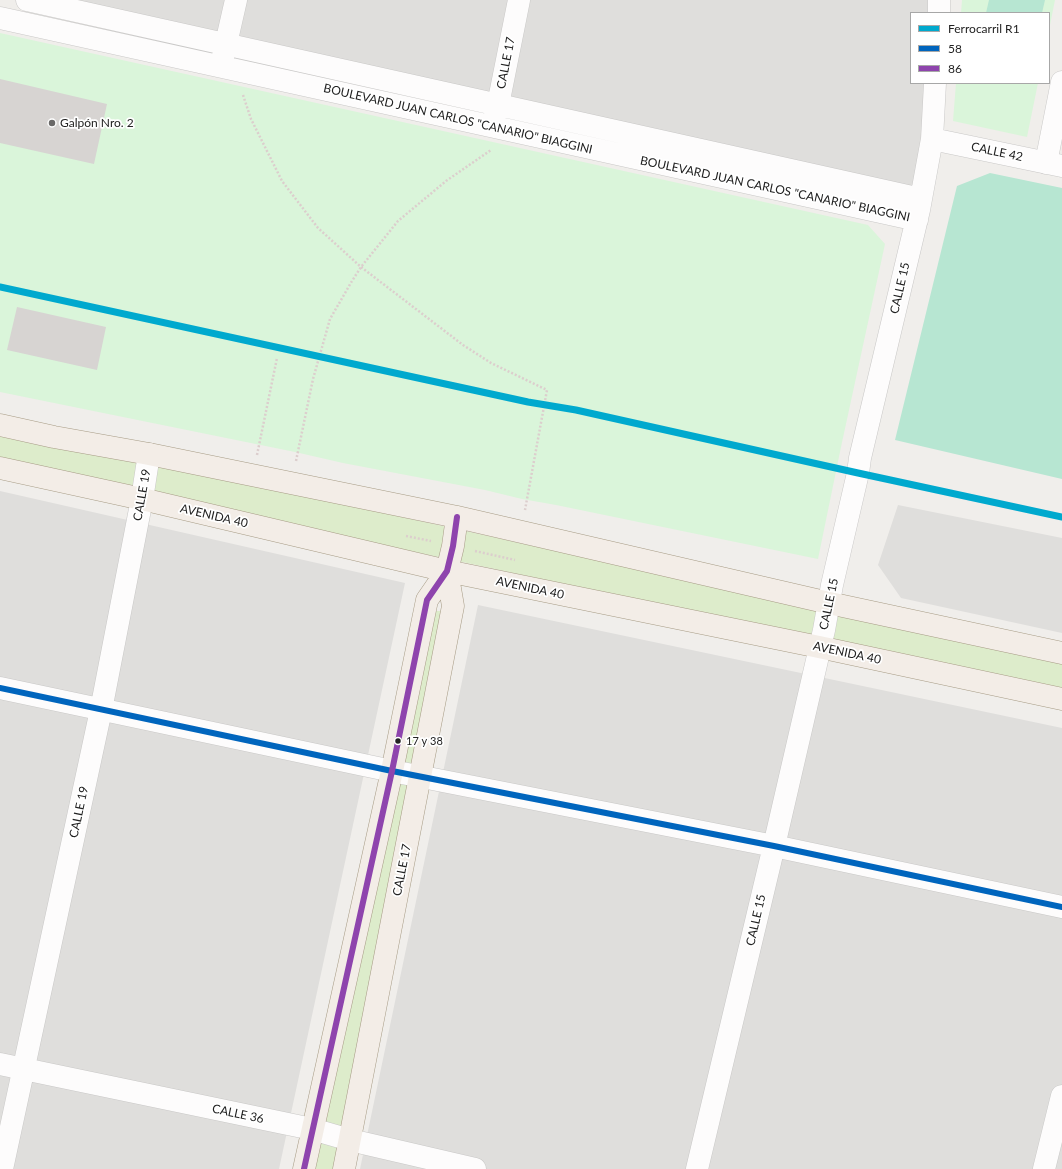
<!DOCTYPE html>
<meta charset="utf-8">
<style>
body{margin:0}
#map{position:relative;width:1062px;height:1169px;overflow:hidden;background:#f0eeeb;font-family:Lato,sans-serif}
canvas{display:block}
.legend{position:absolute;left:910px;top:12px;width:140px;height:72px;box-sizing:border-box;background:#fff;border:1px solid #a7a7a7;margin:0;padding:5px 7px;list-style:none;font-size:12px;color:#222}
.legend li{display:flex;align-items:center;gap:8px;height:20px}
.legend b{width:20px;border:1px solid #a7a7a7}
</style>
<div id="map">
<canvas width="1062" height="1169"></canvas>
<ul class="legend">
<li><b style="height:5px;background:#00a9ce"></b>Ferrocarril R1</li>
<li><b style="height:5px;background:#0065bd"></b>58</li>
<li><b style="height:5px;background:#8e44ad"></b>86</li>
</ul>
</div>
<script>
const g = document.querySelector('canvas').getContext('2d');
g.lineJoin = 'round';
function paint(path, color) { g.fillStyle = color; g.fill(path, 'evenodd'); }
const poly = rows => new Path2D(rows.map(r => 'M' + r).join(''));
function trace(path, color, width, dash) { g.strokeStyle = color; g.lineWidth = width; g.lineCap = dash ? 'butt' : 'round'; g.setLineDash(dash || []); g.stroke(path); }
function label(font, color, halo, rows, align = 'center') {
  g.font = font + ' Lato,sans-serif'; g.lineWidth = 3.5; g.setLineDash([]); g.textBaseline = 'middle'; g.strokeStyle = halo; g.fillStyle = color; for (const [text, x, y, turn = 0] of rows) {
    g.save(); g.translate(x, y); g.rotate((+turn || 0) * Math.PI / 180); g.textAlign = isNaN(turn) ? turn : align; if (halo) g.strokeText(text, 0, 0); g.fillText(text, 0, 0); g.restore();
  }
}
paint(poly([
 [28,0,939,0,939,13,911,13,911,83,935,83,921,199],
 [0,491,405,583,279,1169,0,1169],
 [898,505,1062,538,1062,633,901,598,878,565],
 [478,605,1062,728,1062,1169,360,1169]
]), '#dfdedc');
paint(poly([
 [0,428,1062,663,1062,692,444,558,0,470],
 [433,611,447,611,339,1169,305,1169]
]), '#ddeccb');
paint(poly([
 [962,0,1055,0,1049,30,1049,13,961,13],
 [0,33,868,225,885,244,841,447,818,559,556,505,522,499,485,490,343,463,295,452,0,392],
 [956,83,1038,83,1027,137,953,121]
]), '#daf5da');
paint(poly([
 [989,0,1045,0,1042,13,986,13],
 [990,173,1062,188,1062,479,895,440,957,186]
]), '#b7e6d2');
paint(poly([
 [0,79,107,104,94,164,0,143],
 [17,307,106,327,97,370,7,350]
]), '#d7d4d2');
const minor = poly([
 [27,0,921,199],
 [939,13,939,0],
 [0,18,917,220],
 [223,57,236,0],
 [494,118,498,105,519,0],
 [932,139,1062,166],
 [1046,163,1062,82],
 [0,688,392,771,774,846,1062,907],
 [0,1064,312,1129,350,1140,475,1169],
 [2,1169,101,710,142,499,149,454],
 [697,1169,774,846,824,630,832,585,858,473,860,458,919,210,932,139,935,83],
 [1044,1169,1062,1096]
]);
const major = poly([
 [0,425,54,437,149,454,457,517,829,603,1062,653],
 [0,468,142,499,447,571,819,647,1062,699],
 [304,1169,392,771,427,600,447,571,453,546,457,517],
 [344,1169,453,606,447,571]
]);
trace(minor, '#c9c8c7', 23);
trace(major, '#a79c86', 23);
trace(poly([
 [243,95,251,119,282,181,318,228,361,267,463,345,491,363,547,390,525,510],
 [257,455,277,358],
 [296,461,313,379,330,319,352,281,361,267,398,221,446,181,491,150],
 [406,536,431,541],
 [475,551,515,560]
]), '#dccecd', 2.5, [2, 2]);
trace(minor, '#fdfcfc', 22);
trace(major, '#f3ede7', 22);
trace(poly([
 [0,688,392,771,774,846,1062,907]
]), '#0065bd', 6);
trace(poly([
 [304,1169,392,771,427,600,447,571,453,546,457,517]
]), '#8e44ad', 6);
trace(poly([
 [0,287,528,402,576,410,858,473,1062,517]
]), '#00a9ce', 7);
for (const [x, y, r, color] of [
 [52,123,4,"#6a6968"],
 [398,741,3.5,"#222"]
]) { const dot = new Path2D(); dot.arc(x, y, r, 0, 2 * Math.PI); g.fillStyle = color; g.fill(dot); trace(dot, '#fff', 1.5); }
label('11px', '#222', '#fff', [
 ["17 y 38",406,741]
], 'left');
label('12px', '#222', '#fff', [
 ["CALLE 17",506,63,-79],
 ["BOULEVARD JUAN CARLOS \"CANARIO\" BIAGGINI",458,119,13],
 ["CALLE 42",997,152,12],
 ["BOULEVARD JUAN CARLOS \"CANARIO\" BIAGGINI",775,189,12],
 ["CALLE 15",900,288,-77],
 ["CALLE 19",142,495,-80],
 ["AVENIDA 40",214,516,13],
 ["AVENIDA 40",530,588,12],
 ["CALLE 15",829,604,-78],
 ["AVENIDA 40",847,653,12],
 ["CALLE 19",79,812,-78],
 ["CALLE 17",402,870,-79],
 ["CALLE 15",756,920,-77],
 ["CALLE 36",238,1114,12]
]);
label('12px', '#222', '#fff', [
 ["Galpón Nro. 2",60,123]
], 'left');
</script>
